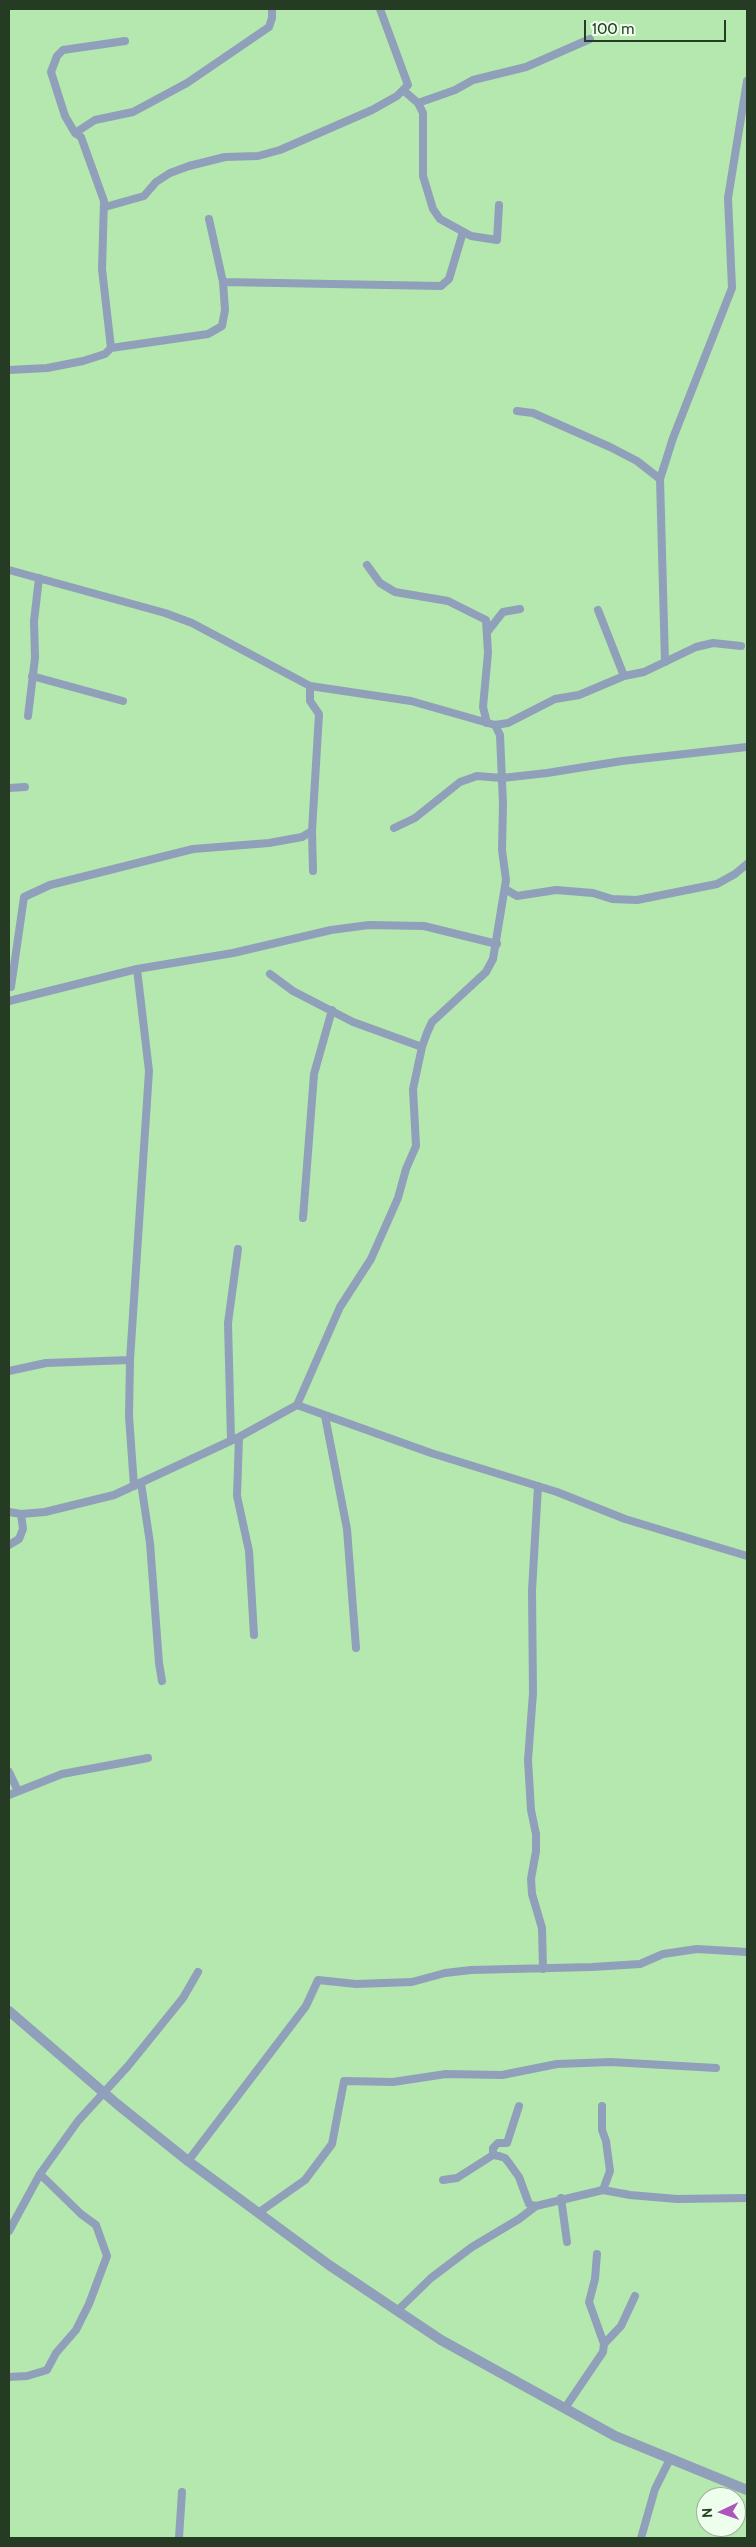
<!DOCTYPE html>
<style>
body{margin:0}
#map{position:relative;width:756px;height:2547px;overflow:hidden;background:#b4e8ae;font-family:Cabin,sans-serif}
canvas{display:block}
.frame{position:absolute;inset:0;border:10px solid #263b24;pointer-events:none}
.north{position:absolute;left:696px;top:2487px;width:50px;height:50px;box-sizing:border-box;background:#eefeec;border:1px solid #9eb09c;border-radius:50%;rotate:267deg;font-size:14px;font-weight:700;line-height:20px;text-align:center;color:#263b24}
.north::after{content:'';display:block;margin:auto;width:18px;height:22px;background:#af53bd;clip-path:polygon(50% 0,100% 100%,50% 72%,0 100%)}
.scale{position:absolute;left:584px;top:20px;width:142px;height:22px;box-sizing:border-box;border:2px solid #263b24;border-top:0;padding-left:6px;font-size:15px;line-height:18px;white-space:nowrap;color:#263b24;-webkit-text-stroke:4px #eefeec;paint-order:stroke}
</style>
<div id="map">
<canvas width="756" height="2547"></canvas>
<div class="frame"></div>
<div class="north">N</div>
<div class="scale">100 m</div>
</div>
<script>
const g = document.querySelector('canvas').getContext('2d');
g.lineJoin = 'round';
const poly = rows => new Path2D(rows.map(r => 'M' + r).join(''));
function trace(path, color, width, dash) { g.strokeStyle = color; g.lineWidth = width; g.lineCap = dash ? 'butt' : 'round'; g.setLineDash(dash || []); g.stroke(path); }
trace(poly([
 [403,90,418,103,423,113,423,176,433,209,440,219,471,236,497,240,499,205],
 [418,103,455,90,473,80,526,67,590,39],
 [75,133,95,120,133,112,187,83,269,27,272,18,272,9],
 [105,207,144,196,156,182,170,173,189,166,225,157,258,156,280,150,372,110,397,96,408,85,380,9],
 [209,219,223,282],
 [111,348,208,334,222,326,225,310,223,282,441,286,449,279,463,232],
 [9,370,47,368,83,361,105,354,111,348,102,269,104,201,81,137,75,133,65,116,51,72,57,56,63,50,125,41],
 [517,411,533,413,610,447,637,461,660,479],
 [367,565,380,583,395,592,448,601,486,620,488,653,483,707,487,723],
 [9,570,165,613,192,623,310,686,411,701,495,725,508,723,555,699,579,695,624,676,644,672,696,647,713,643,741,646],
 [598,610,624,676],
 [488,631,503,612,520,609],
 [665,662,660,479,673,438,732,288,728,198,747,81],
 [32,676,123,701],
 [28,716,35,658,34,621,39,578],
 [495,725,500,735,503,804,502,850,506,880,493,959,486,972,432,1022,427,1033,422,1047,413,1089,416,1146,406,1169,398,1198,371,1259,340,1307,297,1405,431,1453,557,1492,625,1519,747,1556],
 [9,788,25,787],
 [394,828,415,818,460,782,477,776,502,778,547,773,622,761,747,747],
 [312,831,313,871],
 [505,889,517,896,556,890,593,893,612,899,637,900,717,884,735,874,747,864],
 [270,974,293,991,353,1022,422,1047],
 [11,987,24,897,50,885,193,849,269,843,302,837,312,831,319,714,310,701,310,686],
 [9,1001,137,969,233,953,331,930,369,925,424,926,497,944],
 [303,1218,314,1074,332,1010],
 [9,1371,46,1363,130,1360],
 [325,1416,347,1529,356,1648],
 [239,1437,237,1496,249,1551,254,1635],
 [231,1440,228,1323,238,1249],
 [141,1483,150,1543,159,1663,162,1681],
 [134,1486,129,1416,130,1360,149,1071,137,969],
 [538,1486,532,1591,533,1693,528,1760,531,1810,536,1834,536,1851,531,1879,532,1894,542,1928,543,1969],
 [9,1512,21,1514,45,1512,114,1495,239,1437,297,1405],
 [9,1545,19,1539,23,1529,21,1514],
 [9,1772,18,1791],
 [9,1795,62,1774,148,1758],
 [602,2106,602,2130,606,2141,610,2171,603,2190],
 [493,2155,493,2148,498,2143,507,2143,519,2106],
 [188,2161,306,2006,318,1980,356,1984,412,1982,445,1973,471,1970,592,1967,640,1964,663,1954,697,1949,747,1952],
 [443,2180,457,2178,493,2155,499,2156,505,2158,509,2163,519,2177,529,2204,536,2206],
 [561,2198,567,2242],
 [258,2213,305,2180,332,2144,344,2081,393,2082,446,2074,502,2075,557,2064,611,2062,716,2068],
 [9,2231,40,2174,78,2121,128,2066,183,1998,198,1972],
 [397,2311,431,2278,472,2247,519,2219,536,2206,603,2190,630,2195,677,2199,747,2198],
 [604,2344,621,2326,635,2296],
 [9,2377,27,2376,47,2370,56,2353,76,2330,89,2304,107,2256,96,2225,81,2214,40,2174],
 [565,2408,603,2352,604,2344,589,2302,595,2279,597,2254],
 [179,2538,182,2492],
 [641,2538,655,2489,670,2459]
]), '#909fba', 8);
trace(poly([
 [9,2011,117,2104,188,2161,329,2265,441,2340,615,2436,747,2490]
]), '#909fba', 10);
</script>
